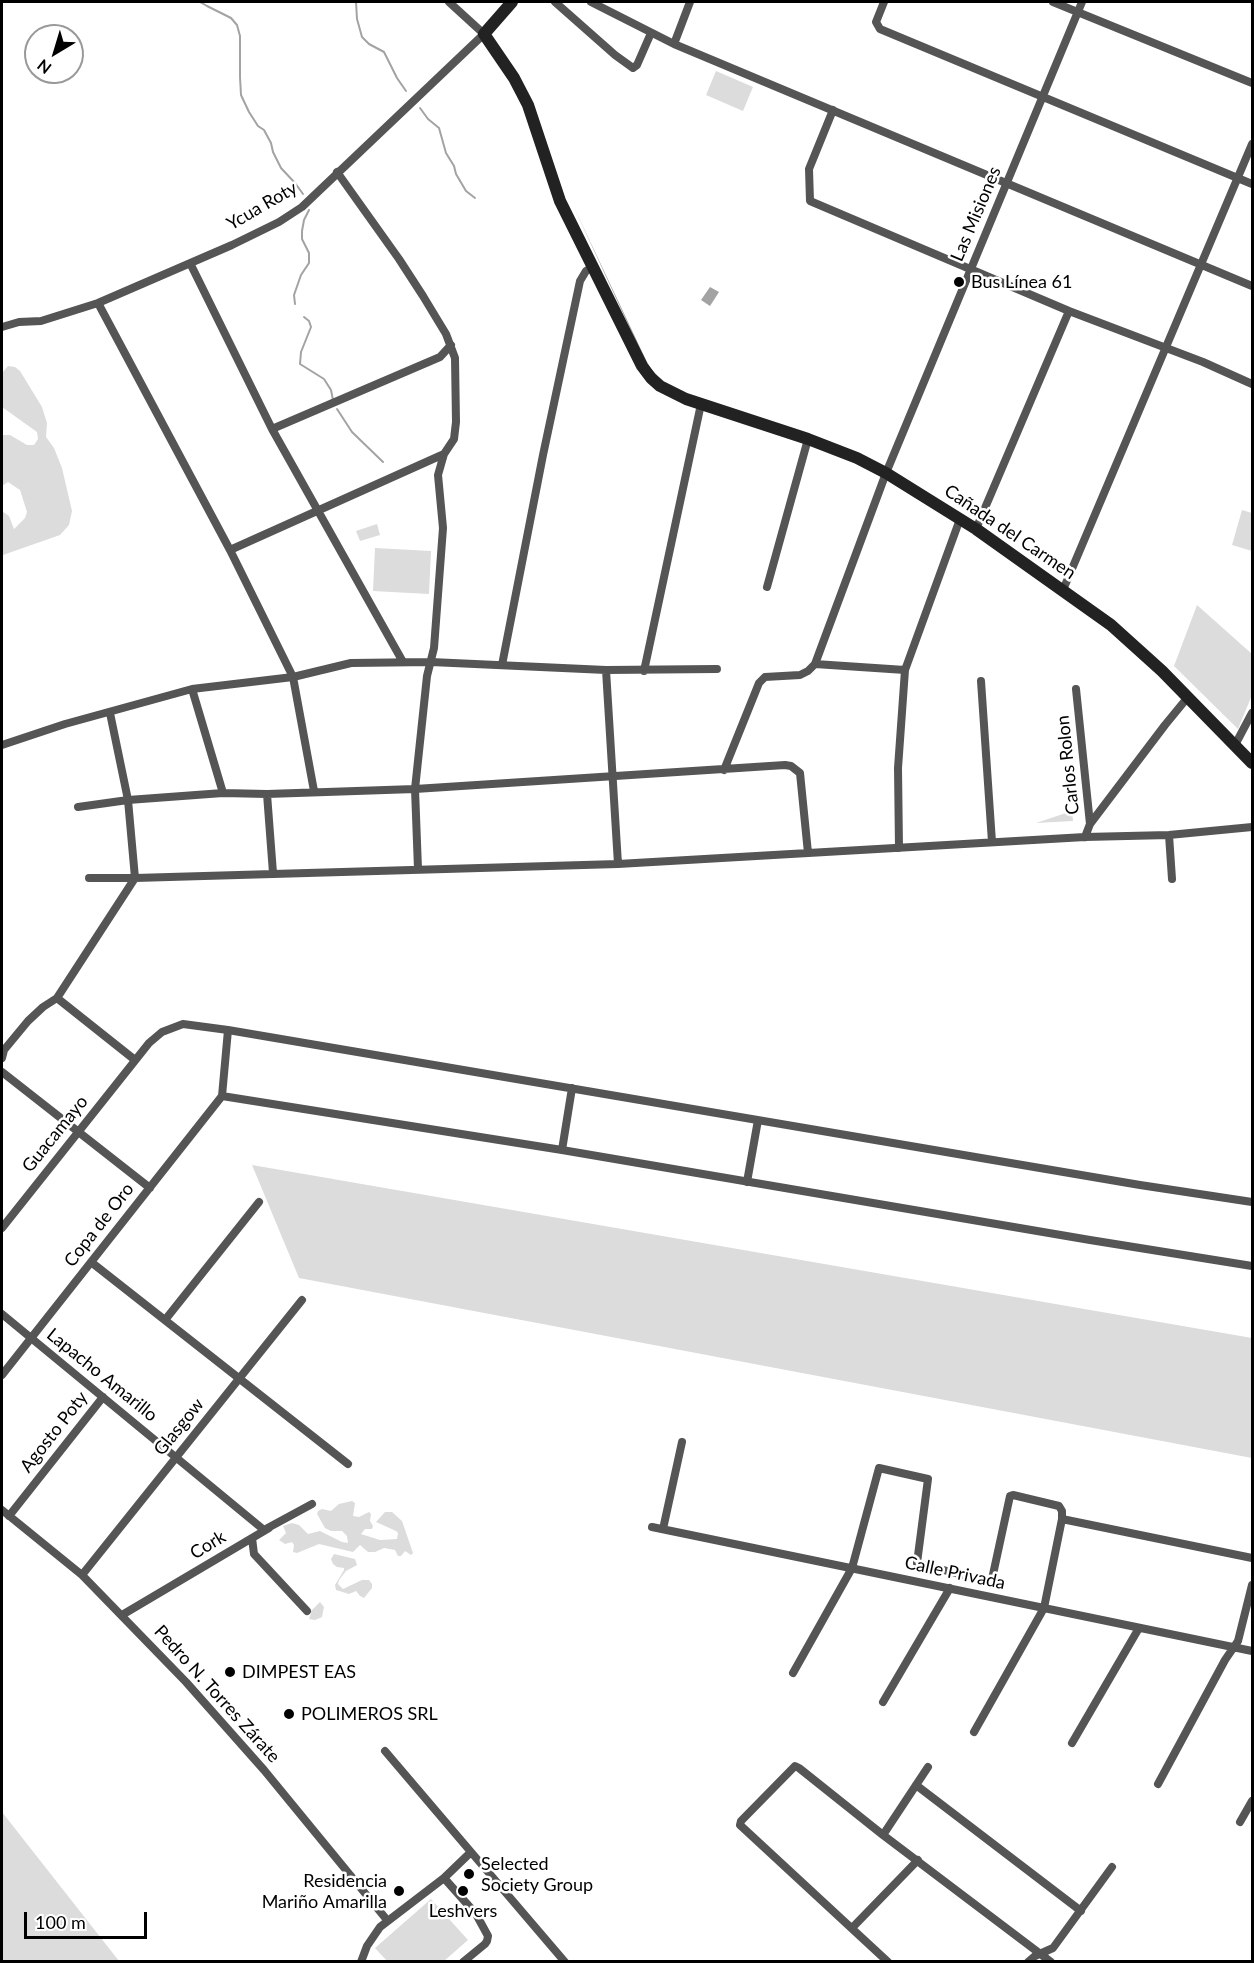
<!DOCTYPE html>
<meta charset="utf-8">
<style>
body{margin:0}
#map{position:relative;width:1254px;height:1963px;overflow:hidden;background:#fff;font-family:Lato,sans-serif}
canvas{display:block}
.frame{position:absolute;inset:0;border:3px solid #000;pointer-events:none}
.north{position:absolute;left:24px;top:24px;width:60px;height:60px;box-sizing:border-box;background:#fff;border:2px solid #999;border-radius:50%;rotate:218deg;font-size:16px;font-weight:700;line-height:24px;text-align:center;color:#000}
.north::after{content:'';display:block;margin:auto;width:21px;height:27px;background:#000;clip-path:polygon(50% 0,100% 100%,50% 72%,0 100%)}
.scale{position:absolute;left:24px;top:1912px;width:123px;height:27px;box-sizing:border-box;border:3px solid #000;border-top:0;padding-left:8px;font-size:18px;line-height:21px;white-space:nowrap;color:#000;-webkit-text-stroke:4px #fff;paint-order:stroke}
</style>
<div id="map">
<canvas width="1254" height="1963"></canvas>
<div class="frame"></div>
<div class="north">N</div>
<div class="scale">100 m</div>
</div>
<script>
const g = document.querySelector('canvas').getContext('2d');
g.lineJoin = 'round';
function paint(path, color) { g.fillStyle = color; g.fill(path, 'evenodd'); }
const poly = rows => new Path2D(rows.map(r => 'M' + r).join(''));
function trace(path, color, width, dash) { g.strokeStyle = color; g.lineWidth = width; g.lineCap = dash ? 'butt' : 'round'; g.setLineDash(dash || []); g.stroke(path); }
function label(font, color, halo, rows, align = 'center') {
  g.font = font + ' Lato,sans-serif'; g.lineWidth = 5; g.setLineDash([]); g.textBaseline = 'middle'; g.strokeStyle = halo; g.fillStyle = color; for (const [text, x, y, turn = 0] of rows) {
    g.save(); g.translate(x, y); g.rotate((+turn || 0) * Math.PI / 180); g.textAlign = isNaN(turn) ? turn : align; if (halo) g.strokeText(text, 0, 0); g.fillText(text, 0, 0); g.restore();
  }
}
paint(poly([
 [716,71,753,87,743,111,706,95],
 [8,366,15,367,20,371,42,407,47,423,46,437,54,448,62,468,72,511,69,525,60,535,3,555,2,554,2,511,9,516,14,529,25,518,27,512,20,490,8,482,2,486,2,435,10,435,27,445,34,445,38,439,37,432,2,407,2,373],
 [1242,510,1252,513,1252,551,1232,545],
 [377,524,380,535,360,541,356,531],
 [375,548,431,551,429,594,373,591],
 [1197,605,1252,654,1252,695,1238,729,1174,666],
 [1072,811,1073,821,1036,823],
 [252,1165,1252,1338,1252,1458,299,1278],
 [352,1501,355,1503,353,1516,359,1517,369,1512,371,1514,370,1521,373,1526,372,1529,365,1529,361,1534,380,1540,397,1539,398,1533,396,1531,376,1522,385,1512,392,1512,402,1521,413,1553,411,1555,405,1551,401,1556,398,1556,395,1550,384,1548,375,1552,368,1552,360,1545,353,1552,319,1544,297,1553,293,1552,294,1545,292,1542,285,1544,279,1540,286,1533,283,1526,292,1523,299,1525,308,1534,320,1531,342,1542,348,1543,347,1536,342,1531,331,1531,325,1528,317,1514,318,1511,322,1509,331,1511,339,1504],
 [334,1554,355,1559,357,1565,346,1571,339,1580,338,1584,343,1589,362,1580,369,1580,372,1584,372,1588,364,1598,360,1596,356,1591,349,1594,336,1590,335,1585,344,1570,344,1568,337,1567,333,1564,331,1559],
 [320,1602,324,1607,322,1617,315,1620,309,1619,312,1610],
 [2,1812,119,1961,2,1961],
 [431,1899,468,1940,444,1961,387,1961,375,1948]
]), '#dcdcdc');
paint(poly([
 [572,203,646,360,651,369,658,376,650,370,645,361],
 [710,287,719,292,710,306,701,300]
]), '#a3a3a3');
trace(poly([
 [200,2,207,6,231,18,237,25,240,36,240,77,241,95,249,112,258,126,264,130,271,143,273,152,281,168,295,183,303,194],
 [356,2,357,19,362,37,369,44,384,52,397,78,406,91],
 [420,108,428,119,439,128,446,153,454,166,456,174,466,191,475,198],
 [295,304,294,295,301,275,309,263,309,253,302,239,302,231,304,220,309,210],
 [304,317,309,321,311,327,301,352,300,364,324,379,331,390,333,400],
 [337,409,352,432,383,462]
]), '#a3a3a3', 2);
trace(poly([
 [555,2,615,55,633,68,637,65,651,33],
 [591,2,674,44,1252,286],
 [884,2,876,22,880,29,1252,184],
 [1053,2,1252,83],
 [674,44,690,2],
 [833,110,809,169,810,201,1069,311,1203,362,1252,384],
 [337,172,399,259,423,296,446,334,455,358,456,422,454,439,444,454,438,475,443,528,434,648,427,676,415,789,418,869],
 [190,263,272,429,403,662],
 [98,303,230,550,293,677,314,791],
 [2,327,19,322,41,321,98,303,232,245,279,222,302,207,484,34,449,2],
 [272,429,440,357,451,345],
 [976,529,1069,311],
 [230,550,444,454],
 [767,587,808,439],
 [1063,590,1252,144],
 [815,664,905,670],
 [502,665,543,455,580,281,586,271,592,267],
 [606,670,618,864],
 [644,671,701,404],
 [981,681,992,842],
 [192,689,223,793],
 [1076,689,1090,824],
 [2,745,65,724,192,689,293,677,351,663,431,662,606,670,717,669],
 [1235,745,1252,713],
 [724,770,759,683,765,677,800,675,808,671,815,664,886,473,1082,2],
 [267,794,273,873],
 [78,807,128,800,223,793,267,794,415,789,785,765,791,766,800,773,808,853],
 [1169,835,1172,879],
 [1085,837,1090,824,1165,725,1188,697],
 [899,848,898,768,905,670,960,519],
 [89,878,135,878,618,864,1085,837,1169,835,1252,827],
 [57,998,135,1060],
 [2,1058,4,1050,28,1021,43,1007,57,998,135,878,128,800,110,713],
 [2,1072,150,1188],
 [222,1096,562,1150,1090,1240,1252,1266],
 [222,1096,228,1030],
 [562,1150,572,1088],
 [747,1182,758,1120],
 [2,1228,149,1043,162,1032,183,1024,228,1030,1140,1185,1252,1202],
 [91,1262,348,1464],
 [2,1314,264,1530,312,1504],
 [165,1320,259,1202],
 [2,1375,222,1096],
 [2,1510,82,1575,186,1682,264,1770,387,1920],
 [9,1516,103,1397],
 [1062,1519,1252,1558],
 [652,1527,1252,1651],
 [663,1529,682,1442],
 [252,1538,254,1554,307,1611],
 [82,1575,302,1300],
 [122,1615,269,1528],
 [793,1673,852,1568,879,1468,928,1479,917,1563,989,1582,992,1579,1010,1496,1013,1495,1059,1506,1062,1511,1062,1519,1044,1608,974,1732],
 [883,1702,950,1588],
 [1072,1743,1139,1628],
 [385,1751,471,1852],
 [1158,1784,1225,1660,1238,1641,1252,1585],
 [916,1785,1081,1911],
 [1240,1822,1252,1801],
 [883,1835,928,1767],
 [444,1878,471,1852,565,1962],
 [852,1928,918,1860],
 [361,1962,367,1946,380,1927,444,1878,476,1914,488,1936,487,1941,485,1944,463,1962],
 [888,1962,740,1825,741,1821,795,1766,799,1768,883,1835,1051,1962],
 [1028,1962,1035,1956,1053,1948,1112,1867]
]), '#555', 8);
trace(poly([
 [512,2,484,34,514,78,528,105,560,201,642,366,651,378,660,386,686,399,808,439,857,458,886,473,976,529,1111,625,1162,671,1252,763]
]), '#222', 12);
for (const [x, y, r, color] of [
 [959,282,6,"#000"],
 [230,1672,6,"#000"],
 [289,1714,6,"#000"],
 [469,1874,6,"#000"],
 [399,1891,6,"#000"],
 [463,1891,6,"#000"]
]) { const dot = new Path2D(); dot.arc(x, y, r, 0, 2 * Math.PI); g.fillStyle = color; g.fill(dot); trace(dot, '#fff', 2); }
label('18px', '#000', '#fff', [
 ["Ycua Roty",262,206,-30],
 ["Las Misiones",976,214,-67],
 ["Cañada del Carmen",1010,532,34],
 ["Carlos Rolon",1068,765,-96],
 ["Guacamayo",55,1134,-51],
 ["Copa de Oro",99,1225,-52],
 ["Lapacho Amarillo",102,1375,39],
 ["Glasgow",179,1427,-51],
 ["Agosto Poty",54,1432,-52],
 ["Cork",208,1545,-31],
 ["Calle Privada",955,1573,12],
 ["Pedro N. Torres Zárate",217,1694,48]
]);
label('18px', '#000', '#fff', [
 ["Bus Línea 61",971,282],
 ["DIMPEST EAS",242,1672],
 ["POLIMEROS SRL",301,1714],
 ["Selected",481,1864],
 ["Society Group",481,1885],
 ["Residencia",387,1881,"right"],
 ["Mariño Amarilla",387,1902,"right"],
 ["Leshvers",463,1911,"center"]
], 'left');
</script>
